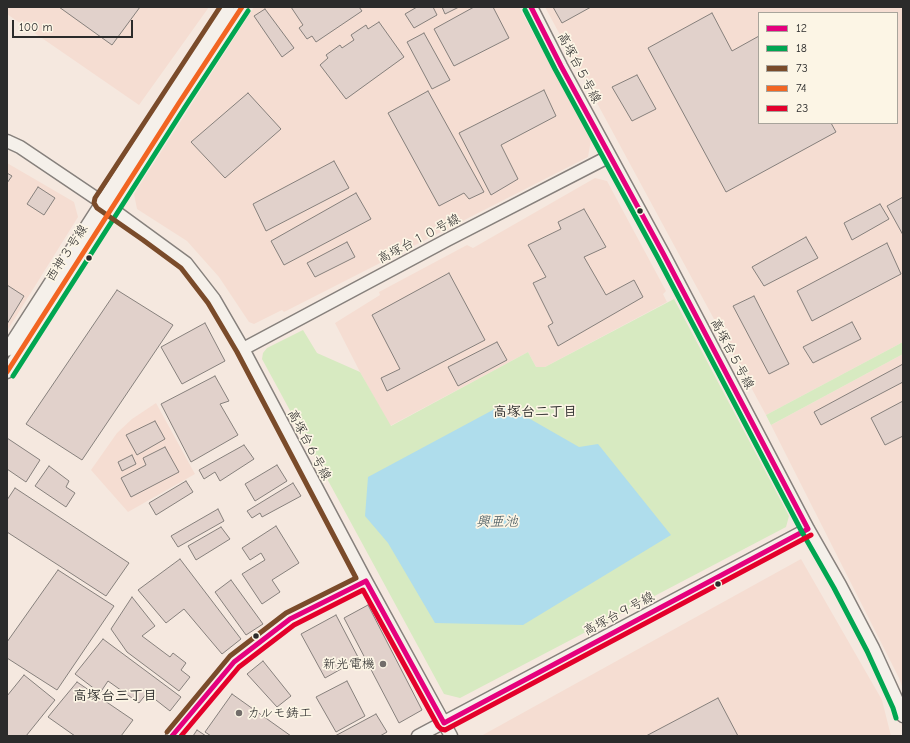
<!DOCTYPE html>
<meta charset="utf-8">
<style>
body{margin:0}
#map{position:relative;width:910px;height:743px;overflow:hidden;background:#f5e8df;font-family:"Comic Neue",sans-serif}
canvas{display:block}
.frame{position:absolute;inset:0;border:8px solid #2b2b2b;pointer-events:none}
.legend{position:absolute;left:758px;top:12px;width:140px;height:112px;box-sizing:border-box;background:#fcf5e5;border:1px solid #a8a49b;margin:0;padding:5px 7px;list-style:none;font-size:12px;color:#2b2b2b}
.legend li{display:flex;align-items:center;gap:8px;height:20px}
.legend b{width:20px;border:1px solid #a8a49b}
.scale{position:absolute;left:12px;top:20px;width:121px;height:18px;box-sizing:border-box;border:2px solid #2b2b2b;border-top:0;padding-left:5px;font-size:12px;line-height:14px;white-space:nowrap;color:#2b2b2b;-webkit-text-stroke:3px #fcf5e5;paint-order:stroke}
</style>
<div id="map">
<canvas width="910" height="743"></canvas>
<div class="frame"></div>
<ul class="legend">
<li><b style="height:5px;background:#e5007d"></b>12</li>
<li><b style="height:5px;background:#00a651"></b>18</li>
<li><b style="height:5px;background:#7a4b2a"></b>73</li>
<li><b style="height:5px;background:#f26522"></b>74</li>
<li><b style="height:5px;background:#e4002b"></b>23</li>
</ul>
<div class="scale">100 m</div>
</div>
<script>
const g = document.querySelector('canvas').getContext('2d');
g.lineJoin = 'round';
function paint(path, color) { g.fillStyle = color; g.fill(path, 'evenodd'); }
const poly = rows => new Path2D(rows.map(r => 'M' + r).join(''));
function trace(path, color, width, dash) { g.strokeStyle = color; g.lineWidth = width; g.lineCap = dash ? 'butt' : 'round'; g.setLineDash(dash || []); g.stroke(path); }
function label(font, color, halo, rows, align = 'center') {
  g.font = font + ' "Comic Neue","Klee One",sans-serif'; g.lineWidth = 3.5; g.setLineDash([]); g.textBaseline = 'middle'; g.strokeStyle = halo; g.fillStyle = color; for (const [text, x, y, turn = 0] of rows) {
    g.save(); g.translate(x, y); g.rotate((+turn || 0) * Math.PI / 180); g.textAlign = isNaN(turn) ? turn : align; if (halo) g.strokeText(text, 0, 0); g.fillText(text, 0, 0); g.restore();
  }
}
paint(poly([
 [7,7,209,7,139,105,7,14],
 [254,7,519,7,591,140,588,157,284,312,282,310,254,324,249,322,219,277,187,241,137,209,134,194],
 [545,7,903,7,903,342,766,415],
 [759,13,897,13,897,123,759,123],
 [7,163,74,202,78,217,7,331],
 [595,178,607,181,666,291,663,294,667,302,545,367,536,367,528,352,390,426,360,372,335,323,380,295,379,292,467,245,473,248],
 [903,354,903,689,899,678,771,425],
 [156,403,195,474,128,512,91,470,117,433,132,419],
 [801,559,882,700,891,736,481,736]
]), '#f5ddd2');
paint(poly([
 [674,299,789,516,786,527,460,698,444,694,262,359,263,353,267,348,303,330,317,353,360,372,391,426,528,352,536,367,545,367],
 [903,342,903,354,771,425,766,415]
]), '#d7eac1');
paint(poly([
 [504,404,579,447,598,444,671,535,523,625,435,623,388,543,365,516,368,477]
]), '#afddec');
const building = poly([
 [59,7,140,7,112,45,59,7],
 [291,7,359,7,362,11,316,42,312,36,307,39,299,28,303,25,291,7],
 [417,7,433,7,437,15,414,28,405,14,417,7],
 [442,7,459,7,445,14,442,7],
 [474,7,493,7,509,38,454,66,434,29,474,7],
 [553,7,591,7,562,23,553,7],
 [265,9,294,48,282,57,254,16,265,9],
 [712,13,732,51,759,36,759,123,831,123,836,132,726,192,648,48,712,13],
 [379,22,404,57,346,99,320,65,328,58,326,55,340,45,342,48,354,40,351,35,366,25,368,29,379,22],
 [424,33,450,80,432,89,407,42,424,33],
 [637,75,656,109,632,121,612,87,637,75],
 [544,90,556,116,501,145,518,179,491,195,459,133,544,90],
 [428,91,484,192,469,199,464,193,439,206,388,113,428,91],
 [248,93,281,129,225,178,191,142,248,93],
 [334,161,349,188,266,231,253,204,334,161],
 [7,173,12,176,7,183,7,173],
 [38,187,55,198,44,215,27,204,38,187],
 [356,193,371,219,284,265,271,241,356,193],
 [903,197,903,235,887,206,903,197],
 [880,204,889,219,852,240,844,223,880,204],
 [584,209,606,247,584,257,606,295,634,280,643,297,558,346,548,326,553,323,533,283,546,277,528,245,561,229,558,222,584,209],
 [806,237,818,258,764,286,752,267,806,237],
 [347,242,355,257,315,277,307,263,347,242],
 [887,243,901,274,812,321,797,291,887,243],
 [449,273,485,340,387,391,381,378,400,369,372,315,449,273],
 [7,285,24,296,7,324,7,285],
 [117,290,173,325,82,460,26,424,117,290],
 [754,296,789,364,769,374,733,306,754,296],
 [852,322,861,339,813,363,803,347,852,322],
 [205,323,225,361,182,384,161,347,205,323],
 [497,342,507,360,458,386,448,367,497,342],
 [903,364,903,382,821,425,814,412,903,364],
 [215,376,229,401,220,404,238,435,191,462,161,404,215,376],
 [903,401,903,436,885,445,871,418,903,401],
 [155,421,165,439,137,455,126,435,155,421],
 [7,438,40,460,26,482,7,469,7,438],
 [244,445,254,459,220,481,215,472,204,479,199,470,244,445],
 [165,447,179,472,131,497,121,478,146,465,143,458,165,447],
 [132,455,136,464,122,471,118,462,132,455],
 [277,465,287,481,255,501,245,484,277,465],
 [49,466,69,481,66,487,75,493,66,507,35,486,49,466],
 [186,481,193,492,156,515,149,503,186,481],
 [293,483,301,496,262,517,260,513,252,518,247,511,293,483],
 [15,488,129,563,106,596,7,532,7,500,15,488],
 [218,509,224,521,178,547,171,536,218,509],
 [276,526,299,563,272,580,280,592,262,604,242,574,265,560,261,553,250,560,242,548,276,526],
 [221,527,230,539,196,560,188,546,221,527],
 [180,559,241,639,222,654,184,609,166,623,138,590,180,559],
 [58,570,114,606,57,690,7,658,7,642,58,570],
 [231,580,263,624,246,635,215,592,231,580],
 [132,597,155,626,142,636,170,657,173,653,186,663,181,670,190,677,179,691,127,652,111,629,132,597],
 [368,605,422,710,399,723,344,618,368,605],
 [336,615,359,659,325,678,301,634,336,615],
 [103,639,181,697,170,711,147,693,139,703,108,681,100,693,75,674,103,639],
 [263,661,291,696,277,707,247,674,263,661],
 [24,675,55,700,26,736,7,736,7,708,8,707,7,706,7,696,24,675],
 [347,681,365,716,336,732,316,697,347,681],
 [77,682,133,720,121,736,75,736,48,717,77,682],
 [232,694,291,736,211,736,205,732,232,694],
 [718,698,738,736,646,736,718,698],
 [376,714,387,732,380,736,335,736,376,714],
 [197,730,206,736,193,736,197,730]
]);
paint(building, '#e1d1cb');
trace(building, '#86807c', 1);
const tertiary = poly([
 [531,7,561,66,664,255,808,529,840,585,873,648,899,705,903,716],
 [7,141,20,147,112,209,186,263,214,299,243,349,366,581,451,736],
 [243,349,447,240,610,156],
 [7,350,228,7],
 [7,372,179,103,242,7],
 [172,736,234,662,290,619,366,581],
 [418,736,808,529]
]);
trace(tertiary, '#86807c', 15);
trace(tertiary, '#f5f0ea', 12);
trace(poly([
 [531,7,561,66,664,255,808,529],
 [366,581,444,723],
 [444,723,808,529],
 [172,736,234,662,290,619,366,581]
]), '#e5007d', 5);
trace(poly([
 [525,10,555,69,658,258,802,532,834,588,867,651,893,708,896,718],
 [13,376,185,107,248,11]
]), '#00a651', 5);
trace(poly([
 [167,732,230,656,286,613,356,578,237,352,208,303,181,268,143,240,97,208,94,203,95,198,220,7]
]), '#7a4b2a', 5);
trace(poly([
 [7,372,179,103,242,7]
]), '#f26522', 5);
trace(poly([
 [181,736,239,667,294,625,363,590,438,726,441,729,445,730,811,535]
]), '#e4002b', 5);
for (const [x, y, r, color] of [
 [640,211,3.5,"#2b2b2b"],
 [89,258,3.5,"#2b2b2b"],
 [718,584,3.5,"#2b2b2b"],
 [256,636,3.5,"#2b2b2b"],
 [383,664,4,"#726d6a"],
 [239,713,4,"#726d6a"]
]) { const dot = new Path2D(); dot.arc(x, y, r, 0, 2 * Math.PI); g.fillStyle = color; g.fill(dot); trace(dot, '#fcf5e5', 1.5); }
label('13px', '#2b2b2b', '#fcf5e5', [
 ["高塚台５号線",579,68,62],
 ["高塚台１０号線",419,239,-28],
 ["西神３号線",67,253,-57],
 ["高塚台５号線",732,354,62],
 ["高塚台６号線",309,445,62],
 ["高塚台９号線",619,614,-28]
]);
label('13px', '#2b2b2b', '#fcf5e5', [
 ["新光電機",375,664],
 ["カルモ鋳工",247,713,"left"]
], 'right');
label('bold 14px', '#2b2b2b', '#fcf5e5', [
 ["高塚台二丁目",535,412],
 ["高塚台三丁目",115,696]
]);
label('italic 14px', '#44565d', '#fcf5e5', [
 ["興亜池",497,522]
]);
</script>
